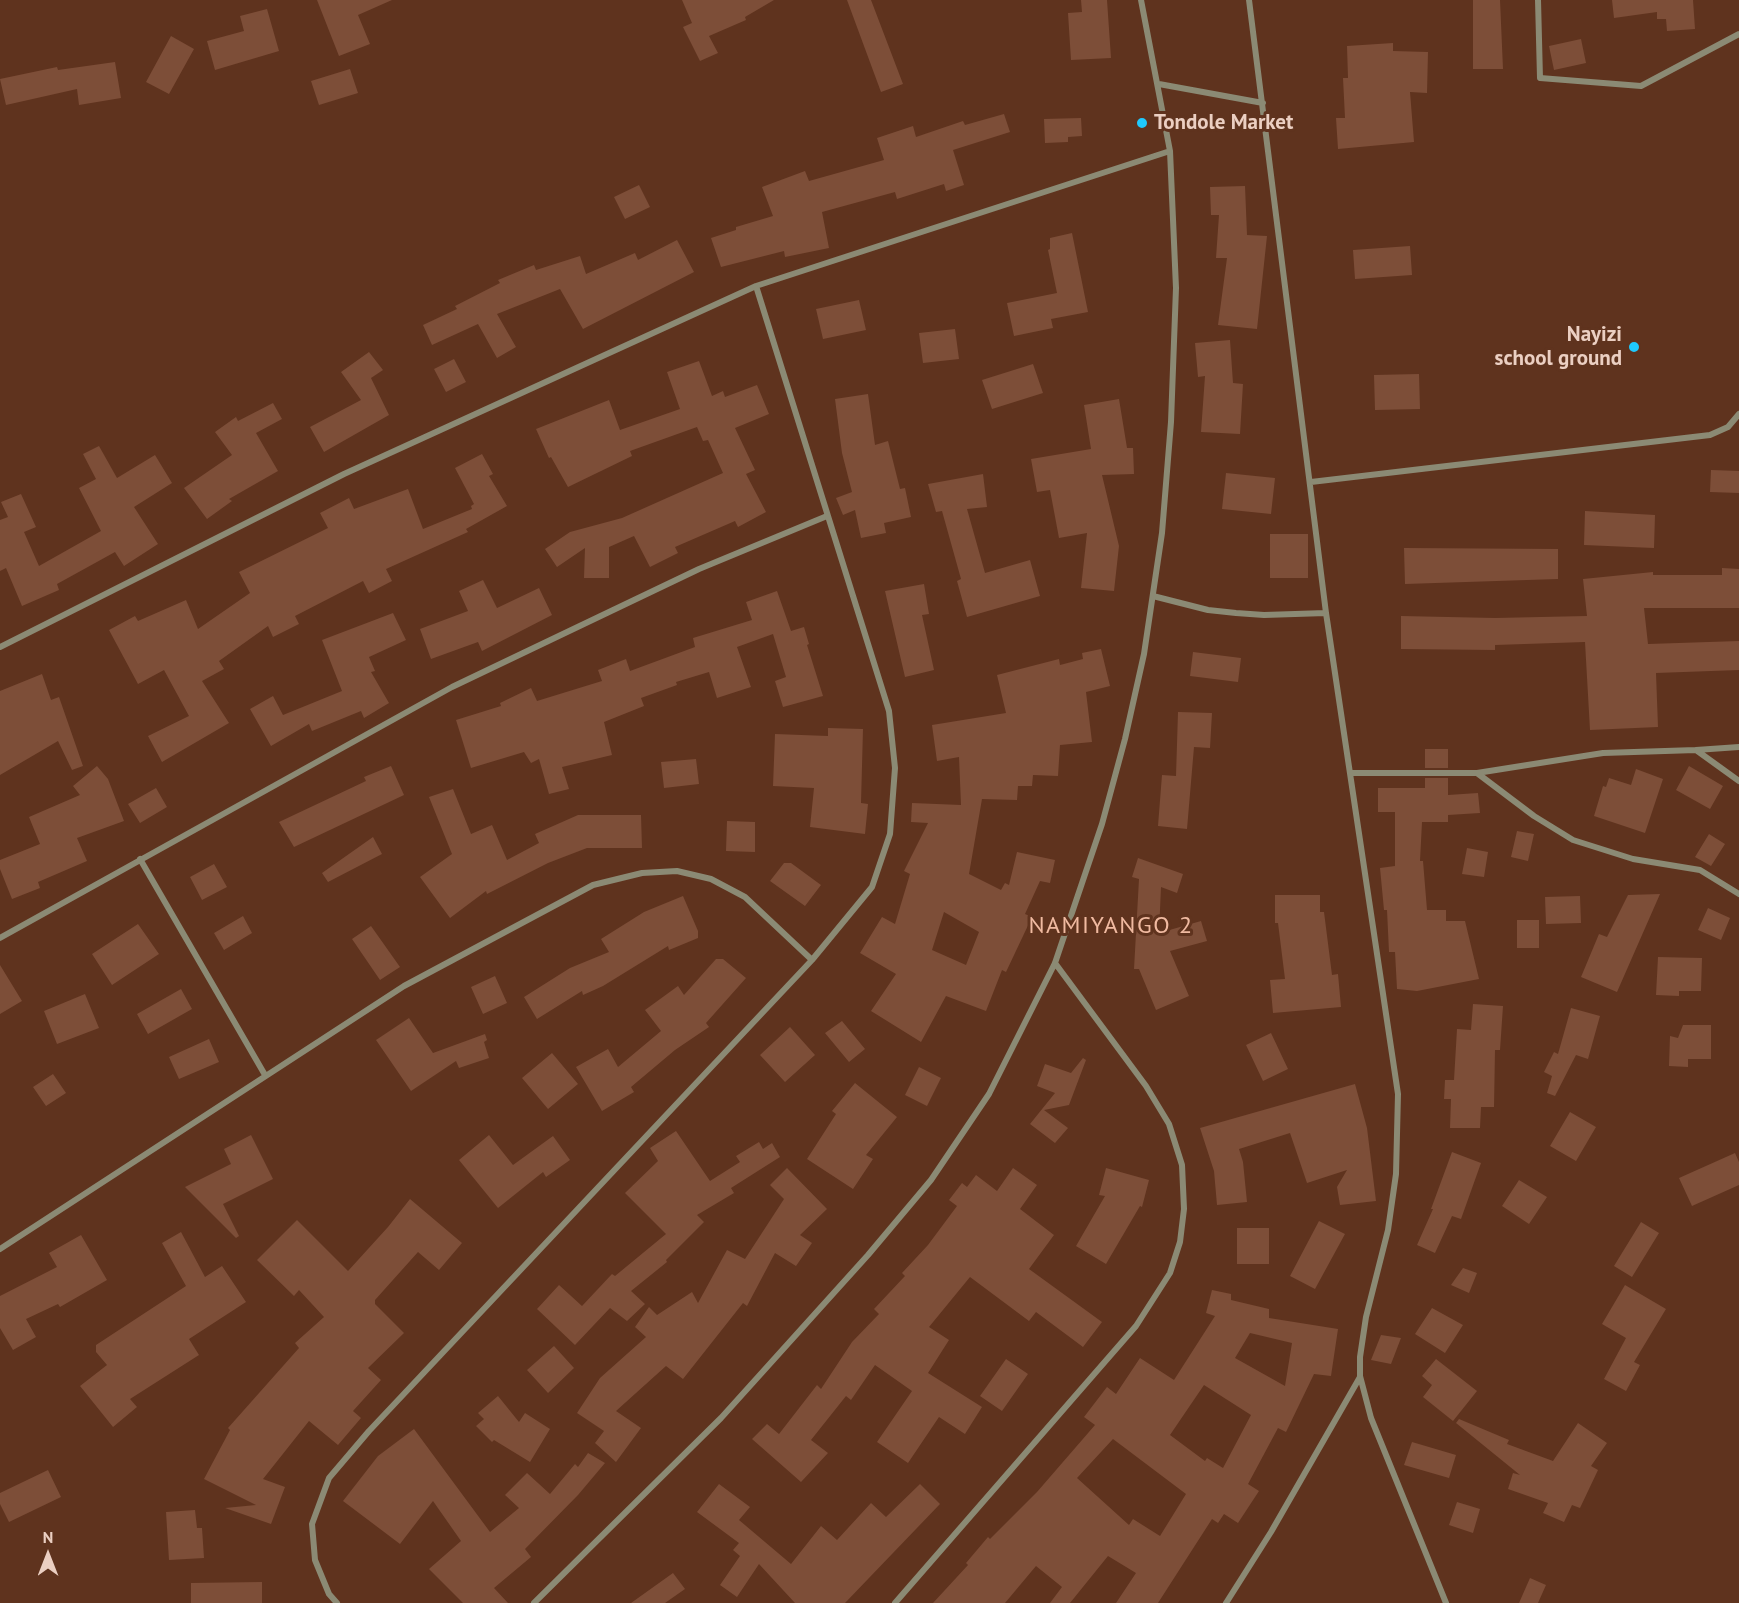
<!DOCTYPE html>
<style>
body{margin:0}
#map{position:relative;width:1739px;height:1603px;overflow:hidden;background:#5f331e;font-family:"PT Sans",sans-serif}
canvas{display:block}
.north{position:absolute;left:18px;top:1525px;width:60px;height:60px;-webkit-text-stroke:4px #5f331e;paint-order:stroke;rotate:0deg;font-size:16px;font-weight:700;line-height:24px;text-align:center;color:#ebcfc2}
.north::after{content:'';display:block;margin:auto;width:21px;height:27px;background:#ebcfc2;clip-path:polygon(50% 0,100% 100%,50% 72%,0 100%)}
</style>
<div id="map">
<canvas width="1739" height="1603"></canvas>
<div class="north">N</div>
</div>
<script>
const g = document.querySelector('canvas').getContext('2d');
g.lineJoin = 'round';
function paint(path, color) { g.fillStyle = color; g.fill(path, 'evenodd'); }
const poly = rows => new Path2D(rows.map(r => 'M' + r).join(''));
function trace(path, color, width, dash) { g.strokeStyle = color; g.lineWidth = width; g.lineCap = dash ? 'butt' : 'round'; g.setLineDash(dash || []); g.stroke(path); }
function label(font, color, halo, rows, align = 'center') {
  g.font = font + ' "PT Sans",sans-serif'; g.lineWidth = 6; g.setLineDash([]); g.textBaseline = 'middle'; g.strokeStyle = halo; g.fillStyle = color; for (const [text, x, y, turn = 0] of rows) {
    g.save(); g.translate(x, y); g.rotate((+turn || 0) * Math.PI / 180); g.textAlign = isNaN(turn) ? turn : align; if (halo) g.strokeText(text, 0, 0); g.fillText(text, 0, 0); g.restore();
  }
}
paint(poly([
 [317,0,392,0,358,15,370,44,339,56],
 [682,0,774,0,745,17,746,20,709,36,718,53,700,61,683,27,692,23],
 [847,0,871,0,903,84,881,92],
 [1081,0,1107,0,1111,58,1071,60,1068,13,1082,12],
 [1473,0,1500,0,1503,69,1473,69],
 [1612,0,1693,0,1695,29,1667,31,1666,19,1657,19,1657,12,1614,18],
 [267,9,279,51,215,70,207,41,244,31,240,16],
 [171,36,194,49,169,94,146,82],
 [1581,39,1586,63,1554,70,1549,46],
 [1393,43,1393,51,1428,52,1427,93,1410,92,1414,142,1338,149,1336,118,1345,118,1343,78,1348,78,1347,46],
 [115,62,121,98,79,105,77,89,6,105,0,79,57,67,58,70],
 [350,69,358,93,319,105,311,81],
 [1004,114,1010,132,953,150,964,185,946,191,944,184,897,199,895,192,822,212,829,248,785,257,784,251,721,267,711,238,736,230,736,227,773,216,762,187,805,171,809,181,884,160,877,138,913,126,916,137,963,121,965,125],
 [1081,118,1082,136,1068,137,1068,142,1045,143,1044,119],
 [639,185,650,207,625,219,614,197],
 [1245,186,1247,235,1267,236,1257,329,1218,325,1227,258,1216,258,1219,215,1211,215,1210,187],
 [1072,233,1088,312,1051,319,1053,328,1014,336,1007,303,1057,293,1048,250,1050,249,1050,238],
 [677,240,694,272,583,329,560,289,497,314,516,347,497,358,478,324,432,345,423,325,457,309,455,306,500,283,498,280,534,265,536,270,580,256,586,274,635,253,638,260],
 [1410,246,1412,275,1355,279,1353,250],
 [859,300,866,330,823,339,816,309],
 [955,329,959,359,923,363,919,333],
 [1230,340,1233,383,1243,384,1240,434,1201,432,1205,376,1198,377,1195,343],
 [369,352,383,370,371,378,389,415,324,452,310,427,361,400,341,372],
 [454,359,466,382,446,392,434,369],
 [699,361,712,396,723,391,725,397,757,385,769,414,735,428,755,470,746,474,766,512,738,527,735,521,675,547,678,553,650,567,634,536,609,547,609,578,584,578,585,548,557,567,545,549,570,532,622,518,723,473,708,440,703,441,697,427,630,451,632,456,568,487,551,457,549,458,536,429,609,400,620,430,680,409,667,372],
 [1033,364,1043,393,992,409,982,380],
 [1419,374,1420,409,1375,410,1374,375],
 [868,394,875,445,888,441,900,489,905,488,911,517,884,523,886,533,861,538,855,510,843,515,836,498,852,492,842,453,835,399],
 [1119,399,1127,448,1133,448,1134,474,1102,475,1119,546,1114,591,1081,588,1087,533,1059,538,1050,490,1037,492,1031,459,1091,449,1084,405],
 [273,403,282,419,256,433,278,471,229,499,232,501,207,519,184,488,232,455,215,432,236,417,238,421],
 [99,446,117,478,155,455,172,483,134,507,158,544,124,566,115,552,57,584,59,590,22,606,6,568,0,571,0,520,8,517,1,502,21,494,36,527,24,532,39,566,101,531,79,488,96,479,83,454],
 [482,454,493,474,489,476,507,506,466,529,468,532,386,569,392,581,369,593,363,581,295,616,299,624,273,637,268,626,219,661,224,669,202,681,229,723,162,762,148,736,189,716,164,670,138,684,109,630,135,616,138,621,186,600,198,629,250,593,239,572,328,528,320,513,349,498,354,509,408,489,423,529,472,509,471,506,474,504,455,468],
 [1711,470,1739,471,1739,493,1710,492],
 [1226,473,1275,478,1271,514,1222,509],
 [983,474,987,507,967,509,985,573,1030,560,1040,596,967,617,957,581,961,579,942,511,936,512,928,484],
 [1585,511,1655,515,1654,548,1584,545],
 [1270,534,1308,534,1308,578,1270,578],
 [1404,548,1558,549,1558,579,1405,584],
 [1722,568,1739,569,1739,608,1644,608,1648,644,1739,641,1739,670,1656,673,1658,727,1590,730,1585,642,1495,645,1495,650,1401,649,1401,616,1495,618,1587,616,1583,579,1653,572,1653,575,1722,575],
 [483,580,497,608,539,588,552,615,482,651,478,642,431,659,420,629,468,611,459,591],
 [924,584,929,614,922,615,934,670,905,677,885,591],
 [777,591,791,631,804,627,809,644,807,645,823,696,783,707,775,681,786,677,773,634,737,647,751,687,717,698,709,672,676,682,677,685,641,698,644,706,604,722,612,755,562,767,569,789,549,794,539,759,531,763,524,752,471,768,456,720,501,706,500,703,531,688,537,701,602,681,598,670,626,659,630,671,695,647,693,638,752,620,746,602],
 [393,613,406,640,369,657,375,671,371,672,389,703,364,718,361,711,312,731,309,724,271,746,250,709,273,696,283,715,342,691,322,640],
 [1101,649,1110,686,1086,692,1092,742,1060,745,1058,776,1033,775,1032,786,1018,786,1017,800,982,799,969,874,1001,890,1005,883,1009,885,1017,852,1055,860,1050,883,1040,881,1025,914,1032,917,1006,972,1002,970,986,1011,946,996,921,1042,871,1011,896,974,860,953,882,917,895,924,910,874,904,871,928,823,911,822,912,803,961,805,959,757,937,761,932,725,1006,713,997,675,1059,659,1060,665,1083,659,1082,653],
 [944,912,979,932,966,965,932,950],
 [1193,652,1241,658,1238,682,1190,676],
 [42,674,51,700,59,697,83,766,72,770,58,741,0,775,0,691],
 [1178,712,1212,713,1210,748,1194,747,1187,829,1158,826,1162,775,1176,776],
 [828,728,863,729,861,803,868,804,865,834,810,827,814,788,773,786,775,734,828,736],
 [1425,749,1448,749,1448,768,1425,768],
 [696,759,699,784,664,788,661,762],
 [97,766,108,779,124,821,77,838,87,861,38,882,40,888,12,899,0,869,0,860,40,844,29,817,80,795,73,786],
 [391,766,404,795,294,847,279,822,366,781,364,777],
 [1689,766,1723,786,1710,809,1676,790],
 [1636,769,1663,779,1645,833,1594,816,1603,786,1606,787,1609,778,1631,785],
 [1425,778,1448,778,1448,795,1478,793,1480,813,1448,815,1448,822,1422,822,1420,861,1423,861,1427,910,1446,910,1446,921,1465,921,1479,979,1417,991,1397,989,1395,952,1389,952,1387,910,1384,910,1380,868,1395,866,1395,812,1378,812,1378,788,1425,788],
 [156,788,167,807,140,823,128,804],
 [453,789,471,834,492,825,507,860,539,843,535,834,578,815,641,815,642,848,587,848,548,863,487,894,486,891,450,918,420,877,452,854,429,797],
 [727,821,755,822,755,852,726,851],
 [1517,831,1534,834,1528,861,1511,857],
 [1709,834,1725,844,1711,866,1695,857],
 [373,837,382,854,328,882,322,873],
 [1467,848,1488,852,1484,877,1462,874],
 [1138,858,1183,874,1177,893,1161,887,1159,933,1201,921,1207,941,1170,951,1189,996,1156,1010,1139,969,1134,969,1139,879,1132,877],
 [784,863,791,863,821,885,805,906,770,881],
 [214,864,227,887,202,900,190,877],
 [1660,894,1617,992,1581,977,1599,934,1607,937,1628,895],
 [1275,895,1320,895,1320,912,1324,912,1332,975,1338,974,1341,1007,1273,1013,1270,980,1285,979,1278,923,1275,923],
 [683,896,698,931,698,938,669,950,668,946,603,986,583,995,582,991,537,1019,524,997,570,968,609,952,601,939,644,912],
 [1580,896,1581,923,1546,924,1545,897],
 [1708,908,1730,918,1721,940,1698,930],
 [243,916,252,933,224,950,214,933],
 [1517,920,1539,920,1539,948,1517,948],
 [138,924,159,954,112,985,92,954],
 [371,926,400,967,380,980,352,939],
 [1658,957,1702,958,1701,991,1679,991,1679,996,1656,995],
 [716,959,723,959,746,978,706,1023,709,1027,675,1050,631,1087,634,1092,602,1111,576,1067,608,1049,618,1067,661,1031,645,1010,678,986,684,995],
 [0,965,22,1001,0,1014],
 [495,976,507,1003,483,1014,471,987],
 [181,989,192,1009,148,1034,137,1014],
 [85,994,99,1028,57,1044,44,1011],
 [1473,1004,1503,1006,1500,1050,1495,1050,1494,1107,1481,1107,1480,1128,1450,1128,1451,1099,1444,1099,1445,1080,1454,1080,1457,1029,1471,1030],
 [1571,1008,1600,1016,1588,1059,1576,1055,1555,1096,1547,1093,1552,1076,1544,1072,1554,1052,1558,1054],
 [409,1018,433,1053,485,1034,487,1040,484,1042,489,1058,459,1068,456,1061,411,1091,376,1040],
 [842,1021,865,1049,849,1062,825,1033],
 [1683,1025,1711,1025,1711,1059,1688,1059,1688,1067,1669,1066,1670,1036,1678,1038],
 [790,1027,815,1055,785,1082,760,1055],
 [1271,1033,1288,1069,1263,1081,1246,1045],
 [209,1039,219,1062,179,1079,169,1057],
 [552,1053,578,1084,548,1109,522,1078],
 [1083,1058,1086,1060,1069,1105,1044,1110,1068,1128,1055,1143,1030,1124,1055,1093,1037,1086,1045,1064,1071,1073],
 [919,1067,941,1078,927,1106,905,1095],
 [53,1074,66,1093,46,1106,33,1087],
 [855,1083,897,1117,866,1155,873,1159,853,1189,807,1159,836,1114,832,1111],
 [1355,1084,1367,1128,1376,1201,1340,1205,1337,1187,1347,1170,1307,1183,1290,1133,1239,1149,1243,1162,1247,1202,1217,1205,1214,1171,1200,1128],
 [1570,1112,1596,1127,1576,1161,1550,1146],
 [676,1131,710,1181,740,1162,736,1156,759,1142,763,1149,772,1143,780,1157,731,1188,734,1193,697,1215,704,1222,666,1260,667,1262,631,1291,645,1304,627,1321,610,1308,575,1345,537,1309,559,1285,582,1306,612,1274,615,1276,666,1234,625,1193,658,1161,650,1148],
 [251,1135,273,1179,223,1204,239,1236,236,1238,185,1187,231,1164,224,1149],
 [489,1135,513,1165,553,1136,570,1160,546,1177,543,1172,498,1208,459,1160],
 [1452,1152,1481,1163,1461,1219,1452,1216,1435,1253,1417,1245,1433,1209,1431,1209],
 [1735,1153,1739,1162,1739,1185,1692,1206,1679,1178],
 [787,1168,827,1209,800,1235,812,1243,796,1266,775,1253,747,1306,743,1303,683,1379,666,1366,616,1411,641,1428,616,1462,595,1443,604,1431,577,1413,600,1378,646,1337,635,1327,649,1307,657,1315,692,1292,698,1303,727,1250,745,1259,784,1199,770,1185],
 [1013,1168,1037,1185,1020,1209,1054,1235,1029,1269,1102,1322,1083,1347,1036,1312,1029,1321,970,1277,929,1327,949,1340,928,1373,982,1407,965,1434,939,1417,908,1463,877,1442,912,1391,875,1365,851,1400,846,1396,811,1440,828,1453,801,1482,752,1439,767,1424,779,1434,817,1385,821,1389,852,1342,879,1314,874,1309,905,1276,902,1273,928,1245,957,1206,949,1200,962,1183,967,1187,976,1175,997,1191],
 [1106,1168,1149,1180,1142,1207,1140,1206,1106,1264,1076,1246,1105,1196,1099,1195],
 [1519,1180,1547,1197,1529,1224,1502,1206],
 [410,1199,462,1243,439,1270,418,1252,375,1300,375,1304,404,1333,368,1368,381,1380,353,1411,361,1418,338,1445,309,1421,263,1479,285,1487,271,1524,225,1508,256,1505,204,1479,230,1430,228,1428,299,1348,295,1343,324,1317,299,1290,294,1296,257,1260,297,1220,348,1271,388,1227],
 [1319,1221,1345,1234,1315,1289,1290,1276],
 [1641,1222,1659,1233,1632,1277,1614,1266],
 [1237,1228,1269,1228,1269,1264,1237,1264],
 [181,1232,205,1277,222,1266,246,1302,189,1339,199,1355,130,1399,137,1407,113,1427,80,1386,107,1365,96,1352,96,1345,186,1286,162,1243],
 [81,1235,107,1280,60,1307,58,1304,26,1319,36,1337,13,1350,0,1328,0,1296,57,1267,49,1253],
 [1463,1268,1477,1273,1469,1293,1451,1285],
 [1625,1285,1666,1309,1634,1362,1640,1365,1626,1391,1604,1379,1626,1338,1602,1324],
 [1212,1290,1231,1294,1231,1300,1269,1309,1269,1318,1338,1329,1331,1376,1314,1374,1286,1432,1278,1428,1248,1484,1259,1491,1238,1523,1224,1514,1218,1523,1212,1519,1158,1603,1116,1603,1136,1573,1108,1556,1070,1603,1050,1603,1062,1587,1036,1566,1005,1603,933,1603,968,1565,966,1563,988,1537,990,1539,1037,1492,1095,1425,1084,1417,1107,1387,1116,1394,1140,1358,1174,1380,1215,1316,1206,1313],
 [1250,1333,1292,1343,1285,1386,1235,1358],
 [1204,1385,1251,1415,1223,1468,1207,1458,1205,1461,1170,1435],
 [1113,1439,1186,1494,1160,1536,1133,1519,1129,1525,1077,1478],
 [1432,1308,1463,1325,1445,1353,1415,1334],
 [1381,1335,1401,1338,1391,1364,1371,1360],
 [554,1346,574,1368,548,1393,527,1370],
 [1006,1359,1028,1374,1002,1411,980,1396],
 [1436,1359,1477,1391,1453,1421,1423,1397,1432,1385,1422,1376],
 [498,1396,519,1422,525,1413,550,1429,530,1462,494,1440,492,1442,476,1426,484,1419,478,1413],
 [1459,1419,1509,1440,1507,1444,1553,1461,1578,1423,1607,1443,1591,1466,1598,1470,1580,1508,1572,1505,1564,1522,1543,1513,1548,1503,1508,1489,1513,1473,1520,1475,1456,1423],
 [414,1429,490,1532,519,1508,505,1495,527,1473,550,1494,575,1464,578,1467,588,1453,605,1463,578,1495,525,1549,531,1557,494,1588,508,1603,463,1603,429,1569,461,1541,433,1501,400,1544,343,1501,378,1456],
 [1412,1442,1456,1455,1449,1478,1404,1465],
 [48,1470,61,1497,9,1522,0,1504,0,1493],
 [719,1484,750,1507,739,1520,791,1564,821,1526,837,1540,871,1503,886,1517,920,1484,940,1504,845,1603,795,1603,759,1564,737,1597,720,1585,740,1556,733,1550,739,1543,697,1512],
 [1457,1502,1480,1509,1473,1533,1449,1525],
 [195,1510,197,1528,202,1528,204,1558,169,1560,166,1512],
 [673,1573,685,1589,665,1603,631,1603],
 [1530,1578,1546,1585,1538,1603,1519,1603],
 [262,1582,262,1603,191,1603,191,1583]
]), '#7d4e38');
trace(poly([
 [1249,0,1326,613,1398,1094,1396,1174,1388,1230,1366,1317,1360,1357,1360,1376,1371,1418,1446,1603],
 [1538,0,1540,78,1641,86,1739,34],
 [1159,84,1263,103],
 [1311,482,1710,435,1728,427,1739,414],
 [1153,596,1208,610,1236,613,1264,615,1326,613],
 [0,647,344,474,756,286,1170,151],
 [1696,750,1739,747],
 [1351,773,1477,773,1534,816,1573,840,1633,859,1700,870,1739,894],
 [1477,773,1603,753,1696,750,1739,781],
 [140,859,265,1075],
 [0,938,452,687,699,569,827,516],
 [0,1249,404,986,593,885,642,873,677,871,711,879,745,897,812,960,872,887,890,834,895,768,889,711,756,286],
 [337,1603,329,1594,315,1560,312,1524,329,1478,369,1431,812,960],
 [534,1603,721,1418,868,1255,931,1180,989,1094,1055,963,1102,824,1125,739,1144,654,1162,533,1171,422,1176,288,1170,151,1141,0],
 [895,1603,1136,1326,1170,1273,1180,1242,1184,1209,1182,1165,1169,1124,1146,1086,1055,963],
 [1226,1603,1271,1532,1360,1377]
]), '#8b8a74', 6);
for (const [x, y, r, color] of [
 [1142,123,6,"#1fc9fd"],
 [1634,347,6,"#1fc9fd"]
]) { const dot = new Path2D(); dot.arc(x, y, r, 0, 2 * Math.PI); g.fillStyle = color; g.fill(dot); trace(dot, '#5f331e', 2); }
label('bold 21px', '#ebcfc2', '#5f331e', [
 ["Tondole Market",1154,123],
 ["Nayizi",1622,335,"right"],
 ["school ground",1622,359,"right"]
], 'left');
g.letterSpacing = '1.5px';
label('24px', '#f0baa1', '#5f331e', [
 ["NAMIYANGO 2",1111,926]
]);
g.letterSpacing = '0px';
</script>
